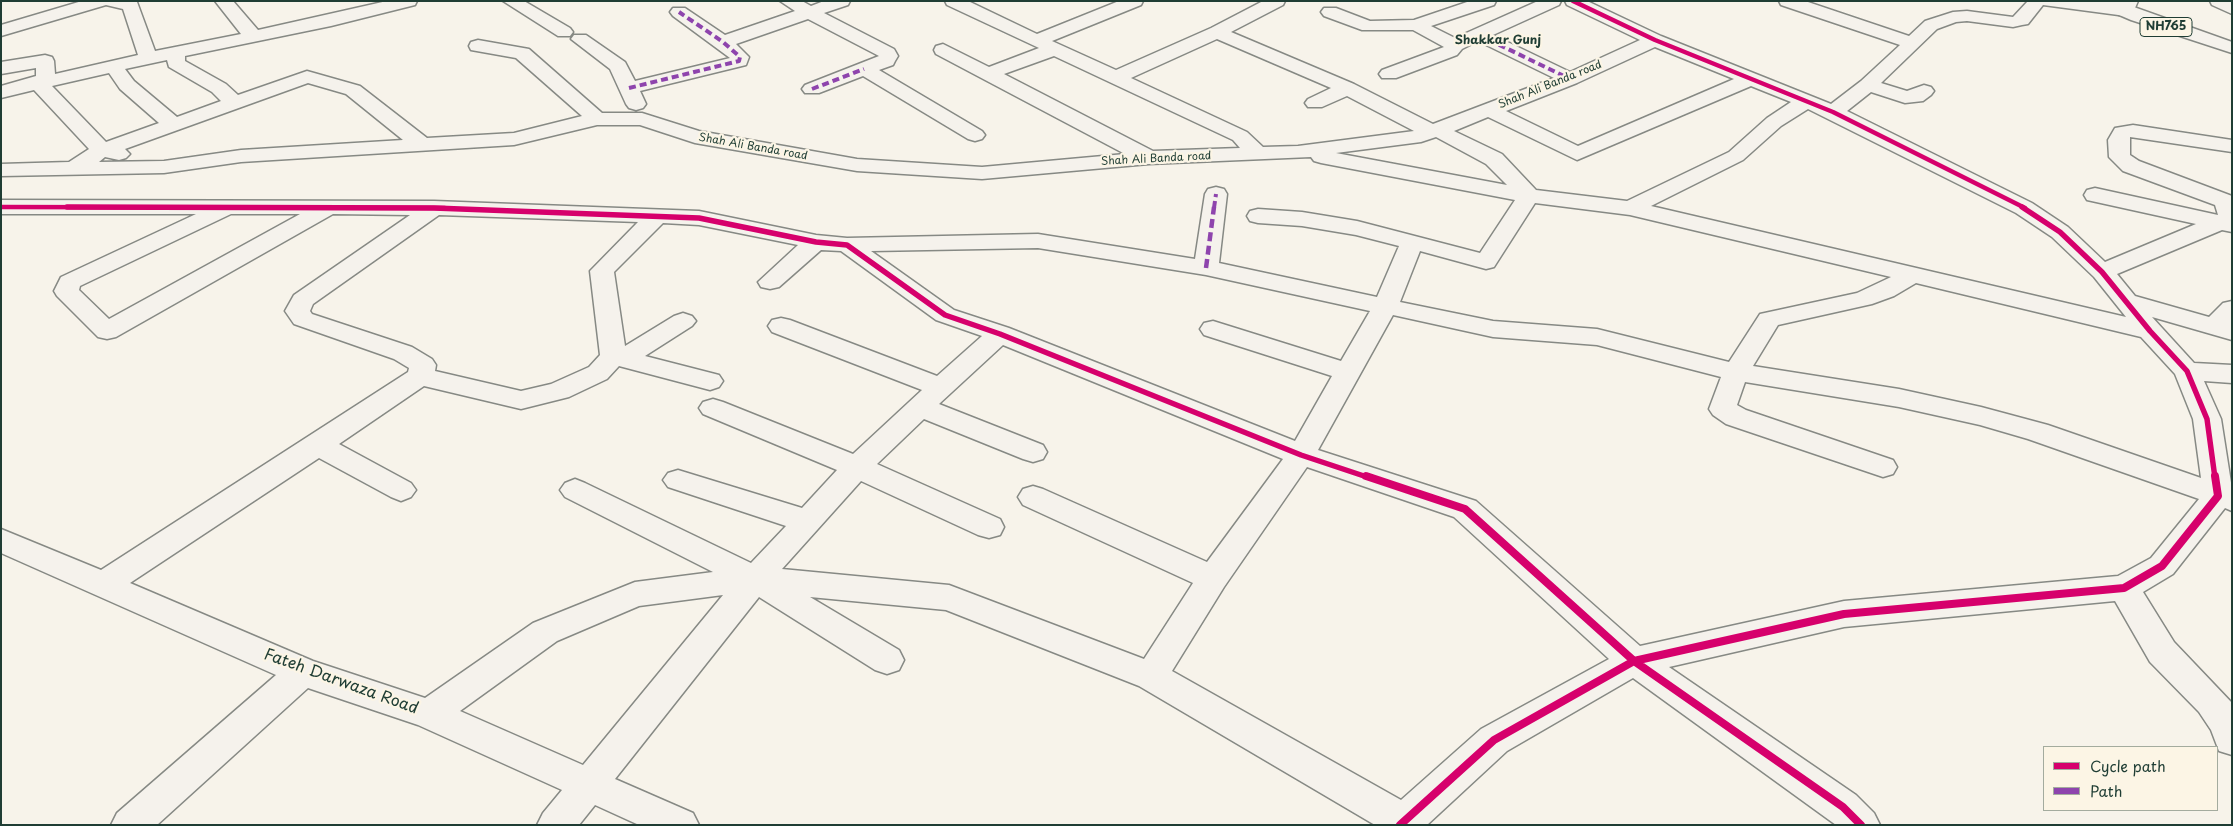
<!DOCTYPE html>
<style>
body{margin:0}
#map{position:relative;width:2233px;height:826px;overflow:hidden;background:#f7f3ea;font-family:"Playpen Sans",sans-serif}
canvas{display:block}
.frame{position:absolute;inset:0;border:2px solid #1f3d34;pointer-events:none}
.legend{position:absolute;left:2043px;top:746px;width:175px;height:65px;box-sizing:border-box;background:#fcf5e5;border:1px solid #a4ab9e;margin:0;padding:6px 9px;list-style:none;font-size:15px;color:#1f3d34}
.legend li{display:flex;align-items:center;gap:10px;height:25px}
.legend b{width:25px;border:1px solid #a4ab9e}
</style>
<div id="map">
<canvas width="2233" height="826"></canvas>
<div class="frame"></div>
<ul class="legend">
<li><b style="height:6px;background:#d6006c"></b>Cycle path</li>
<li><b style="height:6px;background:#8e44ad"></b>Path</li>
</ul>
</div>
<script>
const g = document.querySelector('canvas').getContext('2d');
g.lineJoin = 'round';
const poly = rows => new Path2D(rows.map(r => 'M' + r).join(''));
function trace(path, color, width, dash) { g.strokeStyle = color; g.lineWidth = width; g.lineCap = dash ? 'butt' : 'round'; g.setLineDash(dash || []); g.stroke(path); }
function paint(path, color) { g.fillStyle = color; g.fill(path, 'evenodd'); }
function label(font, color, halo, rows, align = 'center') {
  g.font = font + ' "Playpen Sans",sans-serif'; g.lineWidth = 4.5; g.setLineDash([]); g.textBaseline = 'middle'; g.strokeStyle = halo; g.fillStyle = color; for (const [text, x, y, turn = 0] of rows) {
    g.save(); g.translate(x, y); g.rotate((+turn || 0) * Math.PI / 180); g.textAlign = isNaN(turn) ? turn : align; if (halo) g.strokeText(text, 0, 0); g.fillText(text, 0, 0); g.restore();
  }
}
const minor = poly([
 [82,1,137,2,155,51,241,34,215,1,233,1,258,30,387,1,417,1,415,5,331,26,185,56,185,61,226,84,238,95,307,71,360,86,427,138,514,133,582,116,516,58,471,50,469,46,471,42,478,40,529,49,602,113,642,113,699,131,857,159,982,167,1125,154,936,54,934,50,936,46,943,44,989,67,1039,48,947,5,945,1,968,1,1037,34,1119,1,1143,1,1141,5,1052,41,1116,70,1211,28,1263,1,1285,1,1283,5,1231,32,1354,84,1433,124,1554,78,1478,41,1462,49,1457,55,1396,78,1382,78,1379,74,1382,70,1444,47,1413,30,1362,30,1324,16,1321,12,1324,8,1336,8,1370,21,1414,20,1470,1,1496,1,1494,5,1431,26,1455,38,1538,1,1561,1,1559,5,1493,35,1570,72,1640,40,1567,5,1565,1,1587,1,1661,36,1831,104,1861,81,1900,45,1781,5,1779,1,1805,1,1909,36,1925,21,1953,12,1967,11,2013,17,2028,1,2091,1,2119,5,2120,1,2138,1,2132,15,2126,16,2043,5,2028,24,2022,25,2013,27,1967,21,1956,22,1937,29,1881,83,1907,91,1924,85,1931,87,1934,91,1931,95,1923,101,1905,103,1871,92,1847,111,2032,203,2068,227,2105,262,2196,224,2087,200,2084,195,2087,190,2095,188,2218,215,2215,205,2123,171,2109,157,2108,140,2115,128,2133,125,2232,140,2232,152,2130,137,2130,155,2139,161,2232,196,2232,232,2222,230,2117,274,2135,296,2209,317,2223,303,2232,301,2232,340,2152,317,2194,363,2232,365,2232,383,2204,381,2221,419,2232,489,2232,511,2225,508,2173,574,2143,592,2174,642,2232,703,2232,755,2219,751,2211,730,2199,712,2150,662,2115,601,1844,627,1669,667,1856,795,1874,813,1880,825,1836,825,1633,678,1507,751,1427,825,1375,825,1139,686,946,610,810,597,899,650,904,660,899,670,887,674,875,670,759,597,615,779,693,813,699,825,639,825,595,805,579,825,537,825,543,813,562,790,418,725,308,688,157,825,111,825,117,813,276,675,1,553,1,529,101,570,408,372,409,368,394,359,294,324,285,311,294,295,410,215,333,214,116,337,107,339,98,337,57,296,54,291,61,277,196,214,1,214,1,200,434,201,699,211,816,235,847,238,1038,234,1195,259,1205,194,1208,189,1216,187,1224,189,1227,194,1219,263,1377,297,1399,246,1356,235,1302,226,1258,223,1250,221,1247,216,1250,211,1258,209,1302,212,1357,221,1480,253,1515,200,1321,163,1314,161,1311,157,1149,164,982,179,857,171,695,143,640,125,597,125,514,145,241,162,164,173,1,176,1,164,69,162,89,149,34,90,1,98,1,86,36,76,36,68,1,74,1,62,45,55,52,57,54,61,55,74,138,55,123,9,106,5,1,36,1,25,82,1],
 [1217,39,1331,88,1308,99,1305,103,1308,107,1322,107,1347,96,1414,131,1298,146,1263,147,1247,132,1131,78,1217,39],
 [1655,47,1734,79,1578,146,1506,111,1577,83,1655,47],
 [1054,56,1233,140,1240,148,1153,151,1004,74,1054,56],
 [167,60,169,67,212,92,221,101,177,117,134,81,125,69,167,60],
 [109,73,120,89,159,123,106,142,52,86,109,73],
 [308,83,346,94,403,140,241,150,164,161,99,162,105,157,119,160,126,158,130,154,125,149,308,83],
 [1751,86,1791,102,1767,118,1729,152,1627,201,1536,190,1502,154,1454,131,1488,117,1577,160,1751,86],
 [1808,109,2016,213,2052,237,2094,277,2126,317,1651,206,1743,160,1781,126,1808,109],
 [1436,137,1486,164,1507,185,1336,153,1421,142,1436,137],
 [1535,203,1630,215,1891,277,1857,293,1760,314,1729,362,1597,329,1493,321,1400,302,1420,251,1486,269,1494,267,1535,203],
 [231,214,300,214,109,319,79,290,80,286,231,214],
 [439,215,638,222,590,271,600,355,589,367,551,384,521,391,435,371,436,365,432,359,412,347,312,314,310,311,313,304,439,215],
 [663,223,699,225,798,245,758,282,761,287,770,289,779,287,821,250,841,251,936,320,982,336,937,376,790,320,781,318,772,320,768,326,772,332,922,390,853,454,723,402,713,399,703,402,699,408,703,414,837,470,802,508,678,470,668,473,663,480,668,487,786,526,751,563,585,483,575,479,565,483,560,490,565,497,713,572,635,582,533,623,425,698,313,661,130,583,319,458,391,497,401,501,411,497,416,490,411,483,339,444,424,386,521,409,569,397,607,379,619,366,710,390,719,387,723,381,719,375,645,356,692,326,696,321,692,316,683,313,674,316,625,346,614,272,663,223],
 [1038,248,1206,275,1370,311,1341,361,1213,321,1204,323,1200,329,1204,335,1332,376,1295,441,1009,328,954,310,871,251,1038,248],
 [1916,283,2141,337,2175,374,2193,419,2201,478,2048,425,1981,407,1899,389,1753,366,1778,325,1872,304,1894,296,1916,283],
 [1393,315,1493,337,1597,345,1721,377,1709,409,1713,415,1726,424,1883,477,1893,474,1897,467,1893,460,1746,410,1737,405,1745,382,1899,407,1980,425,2028,439,2199,499,2151,558,2118,576,1844,601,1640,646,1476,501,1318,450,1393,315],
 [1003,345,1283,459,1207,562,1043,489,1033,486,1023,489,1018,497,1023,505,1193,583,1144,659,949,585,782,569,861,481,978,535,989,538,1000,535,1004,527,1000,519,877,464,924,419,1023,459,1033,462,1043,459,1047,452,1043,445,939,404,1003,345],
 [1307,467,1454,517,1609,659,1481,729,1401,800,1172,671,1224,587,1307,467],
 [723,595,583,765,460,711,557,641,639,606,723,595],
 [503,1,524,1,570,28,573,32,570,36,558,36,503,1],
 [780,1,802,1,811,6,824,1,850,1,848,5,824,13,894,49,898,56,895,61,893,65,879,70,982,131,985,135,982,139,975,141,968,139,863,76,819,93,805,93,802,89,805,85,879,56,808,19,736,44,749,57,746,65,640,91,646,104,643,108,636,110,629,108,626,104,610,69,571,39,574,35,586,35,625,62,635,81,730,58,673,16,670,12,673,8,685,8,725,35,795,11,780,1],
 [2210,1,2232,2,2232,14,2212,5,2210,1]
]);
const trunk = poly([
 [2094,1,2117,1,2232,42,2232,53,2131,20,2096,5,2094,1]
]);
trace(minor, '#868984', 3);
trace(trunk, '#868984', 3);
paint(minor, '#f5f2ec');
paint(trunk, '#f5f2ec');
trace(poly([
 [1479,35,1570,79],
 [629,88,739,61,740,57,723,42,679,12],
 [812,89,864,69],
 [1214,208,1216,194]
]), '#8e44ad', 4, [7, 4]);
trace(poly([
 [1206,268,1214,207]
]), '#8e44ad', 4.5, [9, 4.5]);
trace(poly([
 [1573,1,1655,40,1833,112,2025,208],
 [1,207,445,208]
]), '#d6006c', 4.5);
trace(poly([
 [67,207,434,208,699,218,816,242,847,245,945,315,1000,334,1301,455,1370,478],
 [2022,207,2060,232,2102,272,2150,331,2187,371,2207,419,2215,478]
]), '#d6006c', 5.5);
trace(poly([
 [1366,476,1465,509,1634,661,1843,807,1861,825],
 [1400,825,1494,740,1634,661,1844,614,2124,588,2162,566,2218,496,2215,476]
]), '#d6006c', 8);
label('11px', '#1f3d34', '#fcf5e5', [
 ["Shah Ali Banda road",1550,85,-22],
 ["Shah Ali Banda road",753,147,10],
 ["Shah Ali Banda road",1156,159,-3]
]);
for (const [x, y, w] of [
 [2166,27,52]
]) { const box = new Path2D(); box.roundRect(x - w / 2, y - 9.5, w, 19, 4); g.fillStyle = '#fcf5e5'; g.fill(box); trace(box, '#1f3d34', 1); }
label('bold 12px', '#1f3d34', null, [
 ["NH765",2166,27]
]);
label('bold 12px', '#1f3d34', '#fcf5e5', [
 ["Shakkar Gunj",1498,41]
]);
label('16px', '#1f3d34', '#fcf5e5', [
 ["Fateh Darwaza Road",341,682,20]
]);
</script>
